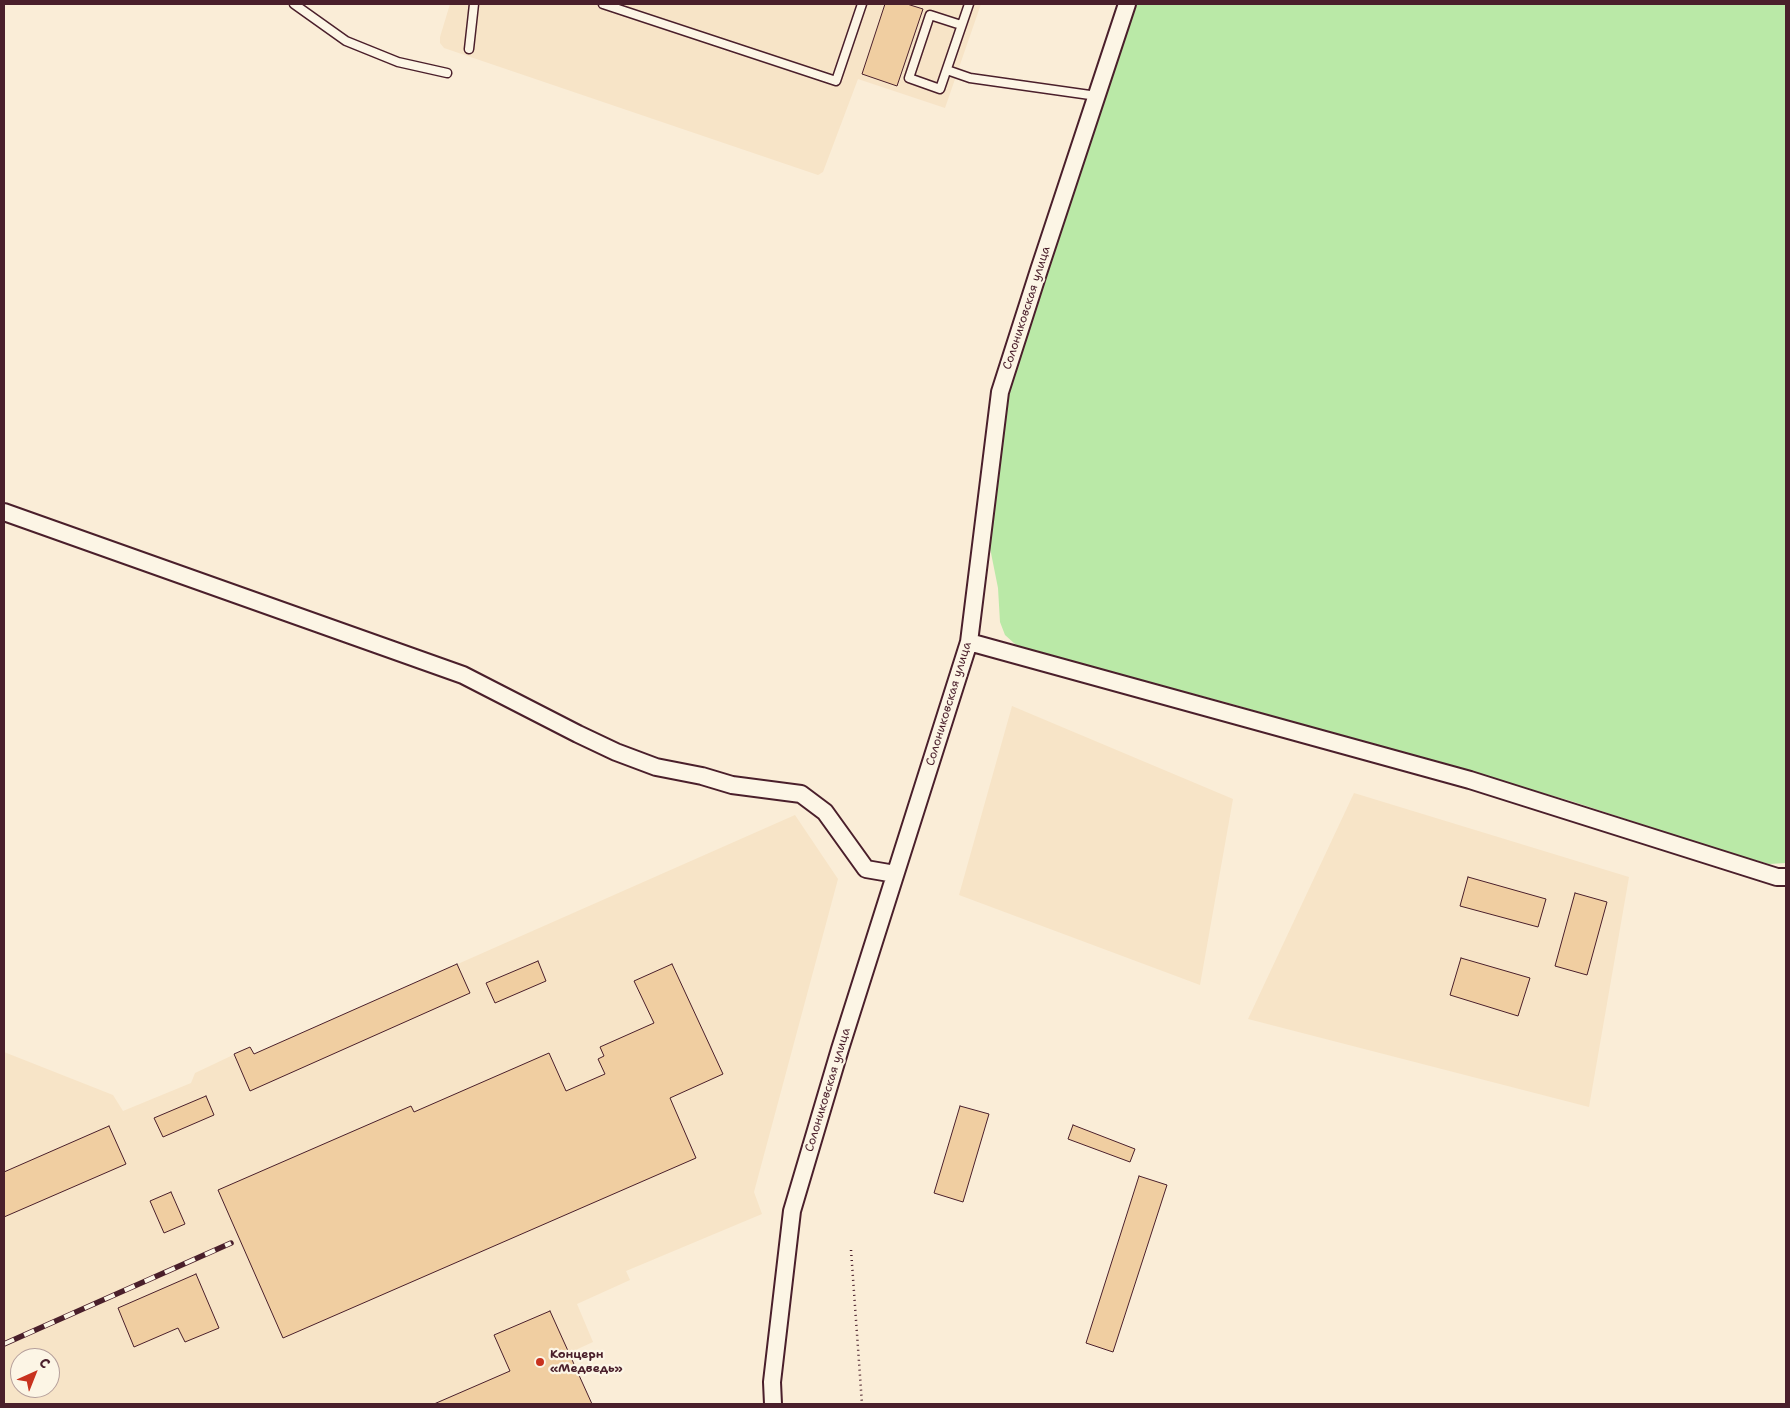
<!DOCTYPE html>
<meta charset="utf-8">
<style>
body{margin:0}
#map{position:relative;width:1790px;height:1408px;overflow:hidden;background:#faedd7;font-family:"Shantell Sans",sans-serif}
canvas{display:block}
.frame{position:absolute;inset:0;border:5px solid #4a1f2b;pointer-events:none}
.north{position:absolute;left:10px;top:1348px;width:50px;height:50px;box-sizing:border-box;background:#fcf5e5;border:1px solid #b59f9b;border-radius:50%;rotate:44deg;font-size:14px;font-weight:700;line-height:20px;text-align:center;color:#4a1f2b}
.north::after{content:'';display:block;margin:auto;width:18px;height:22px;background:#c8321e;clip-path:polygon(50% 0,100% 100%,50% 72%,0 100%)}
</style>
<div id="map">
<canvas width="1790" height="1408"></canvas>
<div class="frame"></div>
<div class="north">С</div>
</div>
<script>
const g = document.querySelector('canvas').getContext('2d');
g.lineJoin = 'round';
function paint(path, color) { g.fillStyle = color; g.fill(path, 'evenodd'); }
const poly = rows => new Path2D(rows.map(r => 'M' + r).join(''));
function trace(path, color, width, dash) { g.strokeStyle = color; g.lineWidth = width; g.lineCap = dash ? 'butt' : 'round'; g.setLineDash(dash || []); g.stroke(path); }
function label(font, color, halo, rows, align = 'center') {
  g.font = font + ' "Shantell Sans",sans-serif'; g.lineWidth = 4.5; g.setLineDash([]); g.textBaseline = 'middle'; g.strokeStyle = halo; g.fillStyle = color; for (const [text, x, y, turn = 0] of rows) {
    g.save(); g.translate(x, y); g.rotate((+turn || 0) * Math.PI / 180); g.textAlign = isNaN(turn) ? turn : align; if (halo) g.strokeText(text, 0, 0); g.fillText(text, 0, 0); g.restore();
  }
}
paint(poly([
 [450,4,981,4,945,108,858,79,823,172,818,175,444,48,440,43,440,37],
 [1012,706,1233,799,1200,985,959,895],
 [1354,793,1629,877,1589,1107,1248,1019],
 [795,815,838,879,754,1192,762,1214,626,1271,630,1280,577,1304,593,1342,569,1353,592,1404,4,1404,4,1052,113,1095,123,1111,191,1083,195,1073,250,1047,254,1054],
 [20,1358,50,1358,50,1388,20,1388]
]), '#f7e4c7');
paint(poly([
 [1135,4,1786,4,1786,863,1769,864,1726,852,1571,801,1361,742,1232,704,1035,652,1015,644,1005,635,1000,622,998,588,989,543,1008,397,1018,364]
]), '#bae9a7');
const building = poly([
 [885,4,907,4,923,9,897,86,862,74,885,4],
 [1468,877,1546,899,1538,927,1460,906,1468,877],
 [1575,893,1607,902,1587,975,1555,966,1575,893],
 [1461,958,1530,978,1518,1016,1450,995,1461,958],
 [538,961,546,981,495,1003,486,983,538,961],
 [457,964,470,993,250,1091,234,1054,250,1047,254,1054,457,964],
 [672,964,723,1074,670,1098,696,1158,283,1338,218,1190,411,1106,414,1112,549,1053,566,1091,605,1074,598,1059,604,1056,600,1047,654,1023,634,981,672,964],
 [206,1096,214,1115,163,1137,154,1118,206,1096],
 [960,1106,989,1114,963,1202,934,1193,960,1106],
 [1073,1125,1135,1149,1130,1162,1068,1139,1073,1125],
 [109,1126,126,1164,4,1217,4,1172,109,1126],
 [1139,1176,1167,1185,1113,1352,1086,1343,1139,1176],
 [171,1192,185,1224,164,1233,150,1201,171,1192],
 [196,1274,219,1328,185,1342,178,1328,134,1347,118,1308,196,1274],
 [550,1311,592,1404,434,1404,510,1371,494,1335,550,1311]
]);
paint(building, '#f0cea1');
trace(building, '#4a1f2b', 1);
const lane = poly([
 [294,4,346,41,398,62,447,73],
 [603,4,836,81,862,4],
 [961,25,930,15,909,78,940,89,969,4],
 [469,49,474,4],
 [947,70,970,78,1097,96]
]);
const street = poly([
 [4,512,463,675,578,734,616,752,656,767,702,776,732,785,801,794,825,812,866,869,895,874],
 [969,642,1470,780,1777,877,1786,877],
 [773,1404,772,1382,792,1211,840,1049,969,642,1000,392,1039,270,1127,4]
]);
trace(lane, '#4a1f2b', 11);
trace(street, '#4a1f2b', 20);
trace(poly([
 [851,1250,862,1404]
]), '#4a1f2b', 2.5, [1, 4]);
trace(lane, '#fcf5e5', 8);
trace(street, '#fcf5e5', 16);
const rail = poly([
 [4,1344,231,1243]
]);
trace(rail, '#4a1f2b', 5.5);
trace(rail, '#fcf5e5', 4, [11]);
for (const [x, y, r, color] of [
 [540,1362,5,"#c8321e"]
]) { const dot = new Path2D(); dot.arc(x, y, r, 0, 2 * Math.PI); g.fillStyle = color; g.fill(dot); trace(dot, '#fcf5e5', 2); }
label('12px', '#4a1f2b', '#fcf5e5', [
 ["Солониковская улица",1027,308,-72],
 ["Солониковская улица",949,704,-73],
 ["Солониковская улица",828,1090,-73]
]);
label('bold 12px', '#4a1f2b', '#fcf5e5', [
 ["Концерн",550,1355],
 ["«Медведь»",550,1369]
], 'left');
</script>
